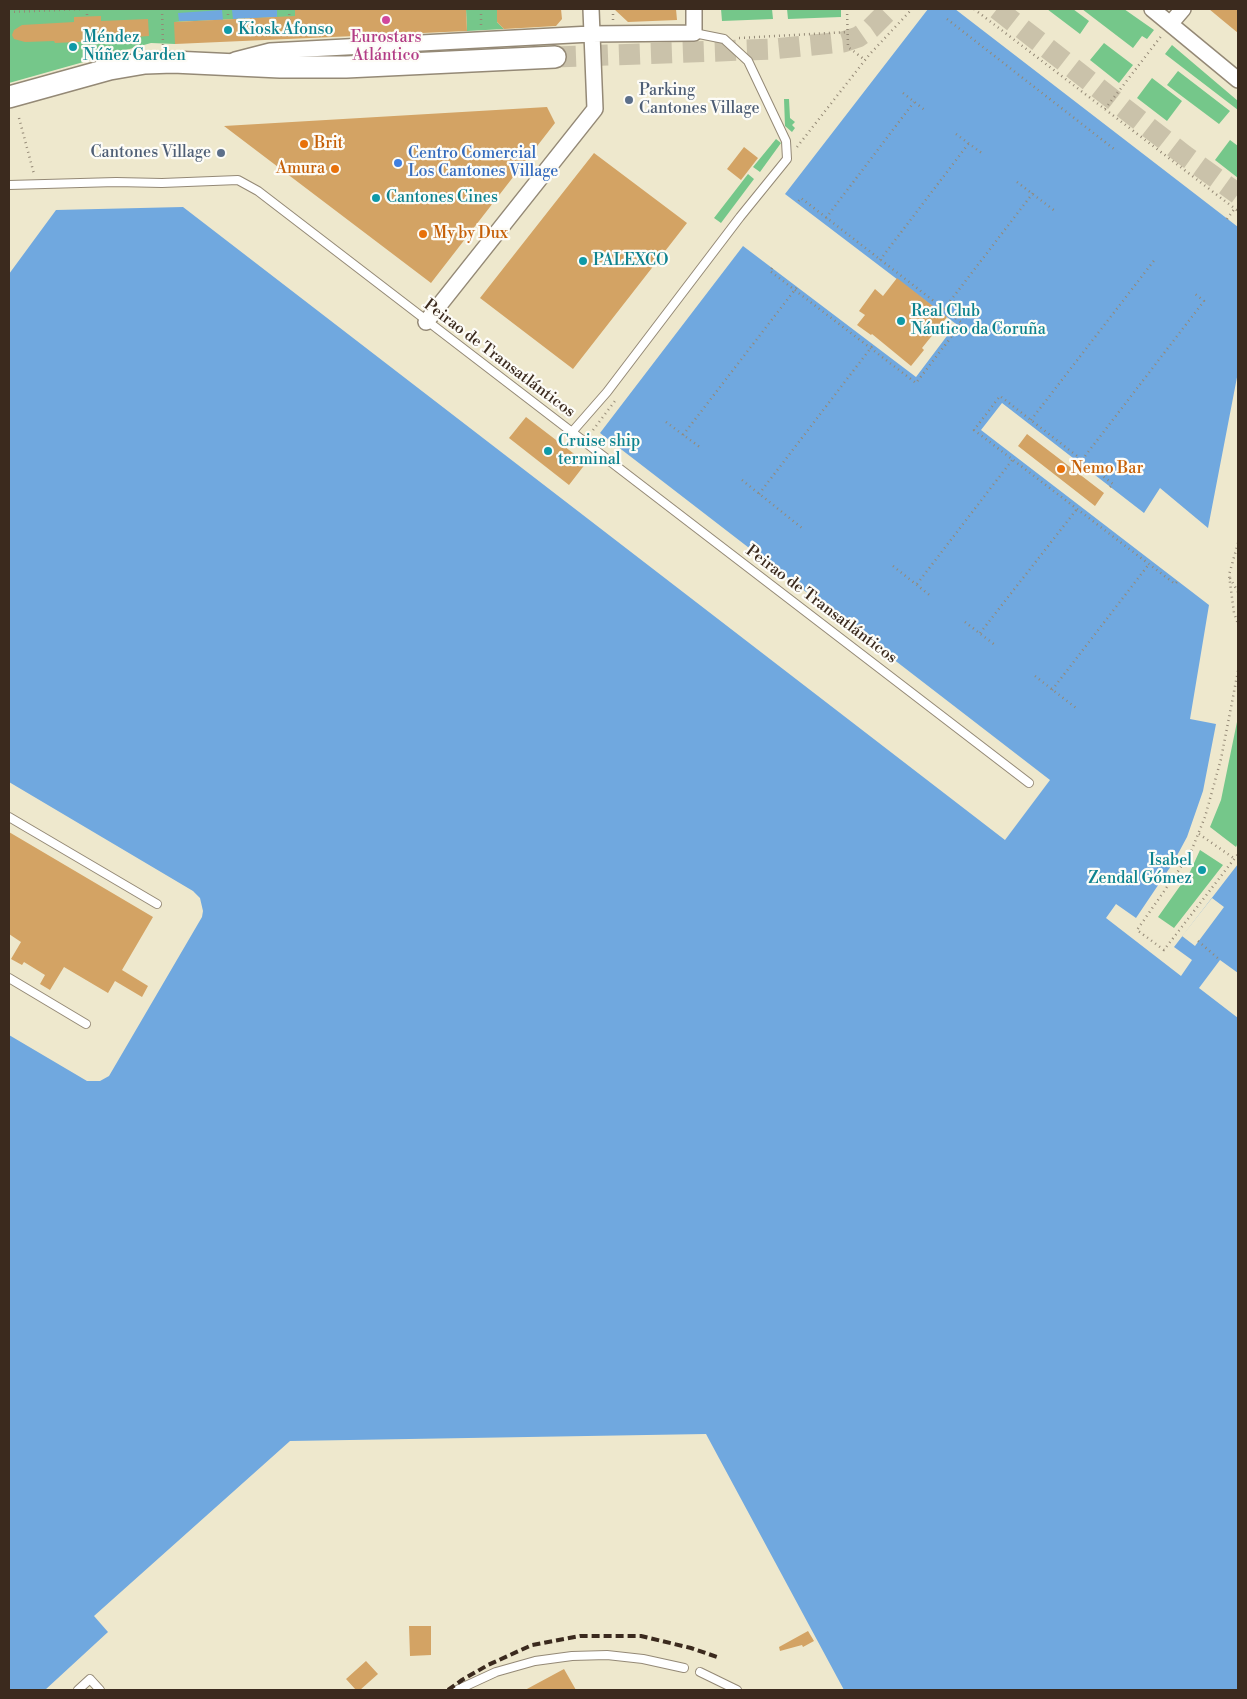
<!DOCTYPE html>
<meta charset="utf-8">
<style>
body{margin:0}
#map{position:relative;width:1247px;height:1699px;overflow:hidden;background:#eee8cd;font-family:"Libre Bodoni",serif}
canvas{display:block}
.frame{position:absolute;inset:0;border:10px solid #3b2a1e;pointer-events:none}
</style>
<div id="map">
<canvas width="1247" height="1699"></canvas>
<div class="frame"></div>
</div>
<script>
const g = document.querySelector('canvas').getContext('2d');
g.lineJoin = 'round';
function paint(path, color) { g.fillStyle = color; g.fill(path, 'evenodd'); }
const poly = rows => new Path2D(rows.map(r => 'M' + r).join(''));
function trace(path, color, width, dash) { g.strokeStyle = color; g.lineWidth = width; g.lineCap = dash ? 'butt' : 'round'; g.setLineDash(dash || []); g.stroke(path); }
function label(font, color, halo, rows, align = 'center') {
  g.font = font + ' "Libre Bodoni",serif'; g.lineWidth = 4.5; g.setLineDash([]); g.textBaseline = 'middle'; g.strokeStyle = halo; g.fillStyle = color; for (const [text, x, y, turn = 0] of rows) {
    g.save(); g.translate(x, y); g.rotate((+turn || 0) * Math.PI / 180); g.textAlign = isNaN(turn) ? turn : align; if (halo) g.strokeText(text, 0, 0); g.fillText(text, 0, 0); g.restore();
  }
}
paint(poly([
 [9,9,305,9,307,38,281,17,175,22,175,44,151,43,9,83],
 [466,9,497,9,497,22,504,29,467,31],
 [721,9,772,9,773,19,722,21],
 [787,9,841,9,841,17,788,19],
 [1047,9,1073,9,1089,21,1080,34],
 [1082,9,1124,9,1154,30,1147,39,1142,36,1133,48],
 [1104,43,1133,65,1119,83,1090,60],
 [1172,45,1238,101,1238,110,1165,54],
 [1178,71,1230,111,1219,124,1167,85],
 [1152,78,1182,101,1167,121,1137,98],
 [784,99,789,99,790,118,795,122,792,125,795,128,792,132,785,126],
 [776,139,781,143,760,172,753,167],
 [1230,140,1238,146,1238,178,1215,160],
 [748,174,754,179,721,223,714,218],
 [1238,717,1238,843,1236,847,1210,827,1221,800],
 [1200,850,1223,865,1174,928,1158,917,1190,872]
]), '#75c78a');
paint(poly([
 [277,9,277,17,233,19,232,10],
 [928,9,955,9,1238,227,1238,372,1208,528,1160,488,1144,513,1002,403,981,430,1209,605,1190,719,1216,724,1203,791,1187,837,1173,863,1136,918,1116,904,1106,918,1181,976,1192,960,1174,947,1238,864,1238,1690,844,1690,706,1434,290,1441,94,1616,108,1632,45,1690,9,1690,9,1035,87,1081,100,1081,109,1076,202,917,203,911,200,898,193,891,9,782,9,274,56,210,183,207,1005,840,1050,780,600,433,743,246,916,377,956,324,785,194],
 [222,10,223,20,179,21,178,13]
]), '#70a8df');
paint(poly([
 [1212,898,1224,907,1195,946,1182,936],
 [1220,960,1238,973,1238,1018,1199,988]
]), '#eee8cd');
paint(poly([
 [295,9,466,9,467,31,175,44,174,22,295,16],
 [497,9,561,9,562,19,556,26,504,29,497,22],
 [614,9,676,9,677,20,628,22],
 [1209,9,1238,9,1238,33,1221,19],
 [101,16,101,21,148,19,149,36,121,38,121,40,55,43,54,41,25,42,14,39,12,35,14,30,22,25,74,22,74,17],
 [547,107,555,123,431,283,224,126],
 [744,147,758,158,741,180,727,169],
 [594,153,687,223,573,369,480,298],
 [897,278,947,317,922,348,924,350,911,366,872,334,871,335,857,325,865,315,859,311,875,289,883,296],
 [526,417,586,463,569,485,509,438],
 [1027,434,1104,493,1095,506,1018,446],
 [9,832,153,917,122,970,148,986,142,997,115,981,108,993,64,967,50,990,40,984,45,975,24,962,22,965,11,959,21,942,9,934],
 [409,1626,431,1626,431,1655,410,1656],
 [808,1631,814,1641,803,1647,802,1645,780,1651,779,1647],
 [366,1661,378,1674,360,1690,356,1690,346,1679],
 [564,1669,576,1690,525,1690]
]), '#d3a364');
trace(poly([
 [997,9,1184,155,1238,194],
 [555,57,773,49,843,42,858,37,871,28,890,9]
]), '#cac2aa', 21, [21, 11]);
const lane = poly([
 [9,185,116,182,162,183,238,180,258,191,1029,783],
 [572,432,607,392,740,217,787,159,786,141,748,61,724,39,694,33],
 [9,817,157,904],
 [9,978,86,1024],
 [700,1672,737,1690],
 [78,1690,90,1679,100,1690],
 [457,1690,496,1672,535,1661,572,1656,607,1655,643,1659,684,1668]
]);
const street = poly([
 [1152,9,1238,80],
 [1171,23,1183,9],
 [235,60,270,51,591,34,694,33,694,9],
 [426,322,595,109,591,9]
]);
const secondary = poly([
 [9,97,110,69,145,63,173,62,280,67,346,67,555,57]
]);
trace(lane, '#948976', 10);
trace(street, '#948976', 18);
trace(secondary, '#948976', 24);
trace(poly([
 [87,9,87,17],
 [162,9,163,45],
 [228,9,228,19],
 [289,9,290,37],
 [481,9,481,25],
 [613,9,613,20],
 [847,9,848,47,865,60],
 [974,9,1238,211],
 [9,12,84,9],
 [947,19,1114,149],
 [739,38,848,32],
 [903,93,926,111],
 [1105,109,1162,35],
 [19,118,34,174],
 [956,134,983,154],
 [797,147,869,55,912,9],
 [1017,182,1055,211],
 [826,218,914,102],
 [1227,219,1235,208],
 [880,260,969,143],
 [772,268,770,271,916,383,962,323,801,198,797,203],
 [944,309,1033,193],
 [1031,420,1156,258],
 [666,422,701,448],
 [590,434,615,401],
 [683,435,797,287],
 [1082,460,1204,301,1194,293],
 [742,480,802,528],
 [1110,487,1113,484,1000,396,974,430,1175,584,1177,582],
 [759,494,873,345],
 [1238,543,1229,575,1234,613,1238,624],
 [893,566,932,597],
 [1230,578,1238,592],
 [917,584,1013,459],
 [965,622,995,645],
 [980,633,1077,509],
 [1238,671,1221,759,1205,817,1190,854,1137,930,1164,950,1238,854],
 [1035,676,1076,708],
 [1052,690,1149,564],
 [1199,834,1235,859],
 [1198,941,1220,960]
]), '#948976', 2.5, [1, 4]);
trace(lane, '#fff', 8);
trace(street, '#fff', 15);
trace(secondary, '#fff', 21);
trace(poly([
 [448,1690,462,1680,488,1665,532,1645,580,1636,641,1636,691,1648,720,1658]
]), '#3b2a1e', 4, [8, 4]);
for (const [x, y, r, color] of [
 [386,20,5,"#d1479c"],
 [228,30,5,"#0f9aa8"],
 [73,47,5,"#0f9aa8"],
 [629,100,5,"#5c6f8a"],
 [304,144,5,"#e8710a"],
 [221,153,5,"#5c6f8a"],
 [398,163,5,"#3f7fe0"],
 [335,169,5,"#e8710a"],
 [376,198,5,"#0f9aa8"],
 [423,234,5,"#e8710a"],
 [583,261,5,"#0f9aa8"],
 [901,321,5,"#0f9aa8"],
 [548,451,5,"#0f9aa8"],
 [1061,469,5,"#e8710a"],
 [1202,870,5,"#0f9aa8"]
]) { const dot = new Path2D(); dot.arc(x, y, r, 0, 2 * Math.PI); g.fillStyle = color; g.fill(dot); trace(dot, '#fdfcf7', 2); }
label('16px', '#0d838f', '#fdfcf7', [
 ["Kiosk Afonso",238,30],
 ["Méndez",83,38],
 ["Núñez Garden",83,56],
 ["Cantones Cines",386,198],
 ["PALEXCO",593,261],
 ["Real Club",911,312],
 ["Náutico da Coruña",911,330],
 ["Cruise ship",558,442],
 ["terminal",558,460],
 ["Isabel",1192,861,"right"],
 ["Zendal Gómez",1192,879,"right"]
], 'left');
label('16px', '#b23c85', '#fdfcf7', [
 ["Eurostars",386,38],
 ["Atlántico",386,56]
]);
label('16px', '#4e5e75', '#fdfcf7', [
 ["Parking",639,91],
 ["Cantones Village",639,109],
 ["Cantones Village",211,153,"right"]
], 'left');
label('16px', '#c56008', '#fdfcf7', [
 ["Brit",314,144],
 ["Amura",325,169,"right"],
 ["My by Dux",433,234],
 ["Nemo Bar",1071,469]
], 'left');
label('16px', '#366cbe', '#fdfcf7', [
 ["Centro Comercial",408,154],
 ["Los Cantones Village",408,172]
], 'left');
label('16px', '#3b2a1e', '#fdfcf7', [
 ["Peirao de Transatlánticos",499,359,37],
 ["Peirao de Transatlánticos",821,605,37]
]);
</script>
